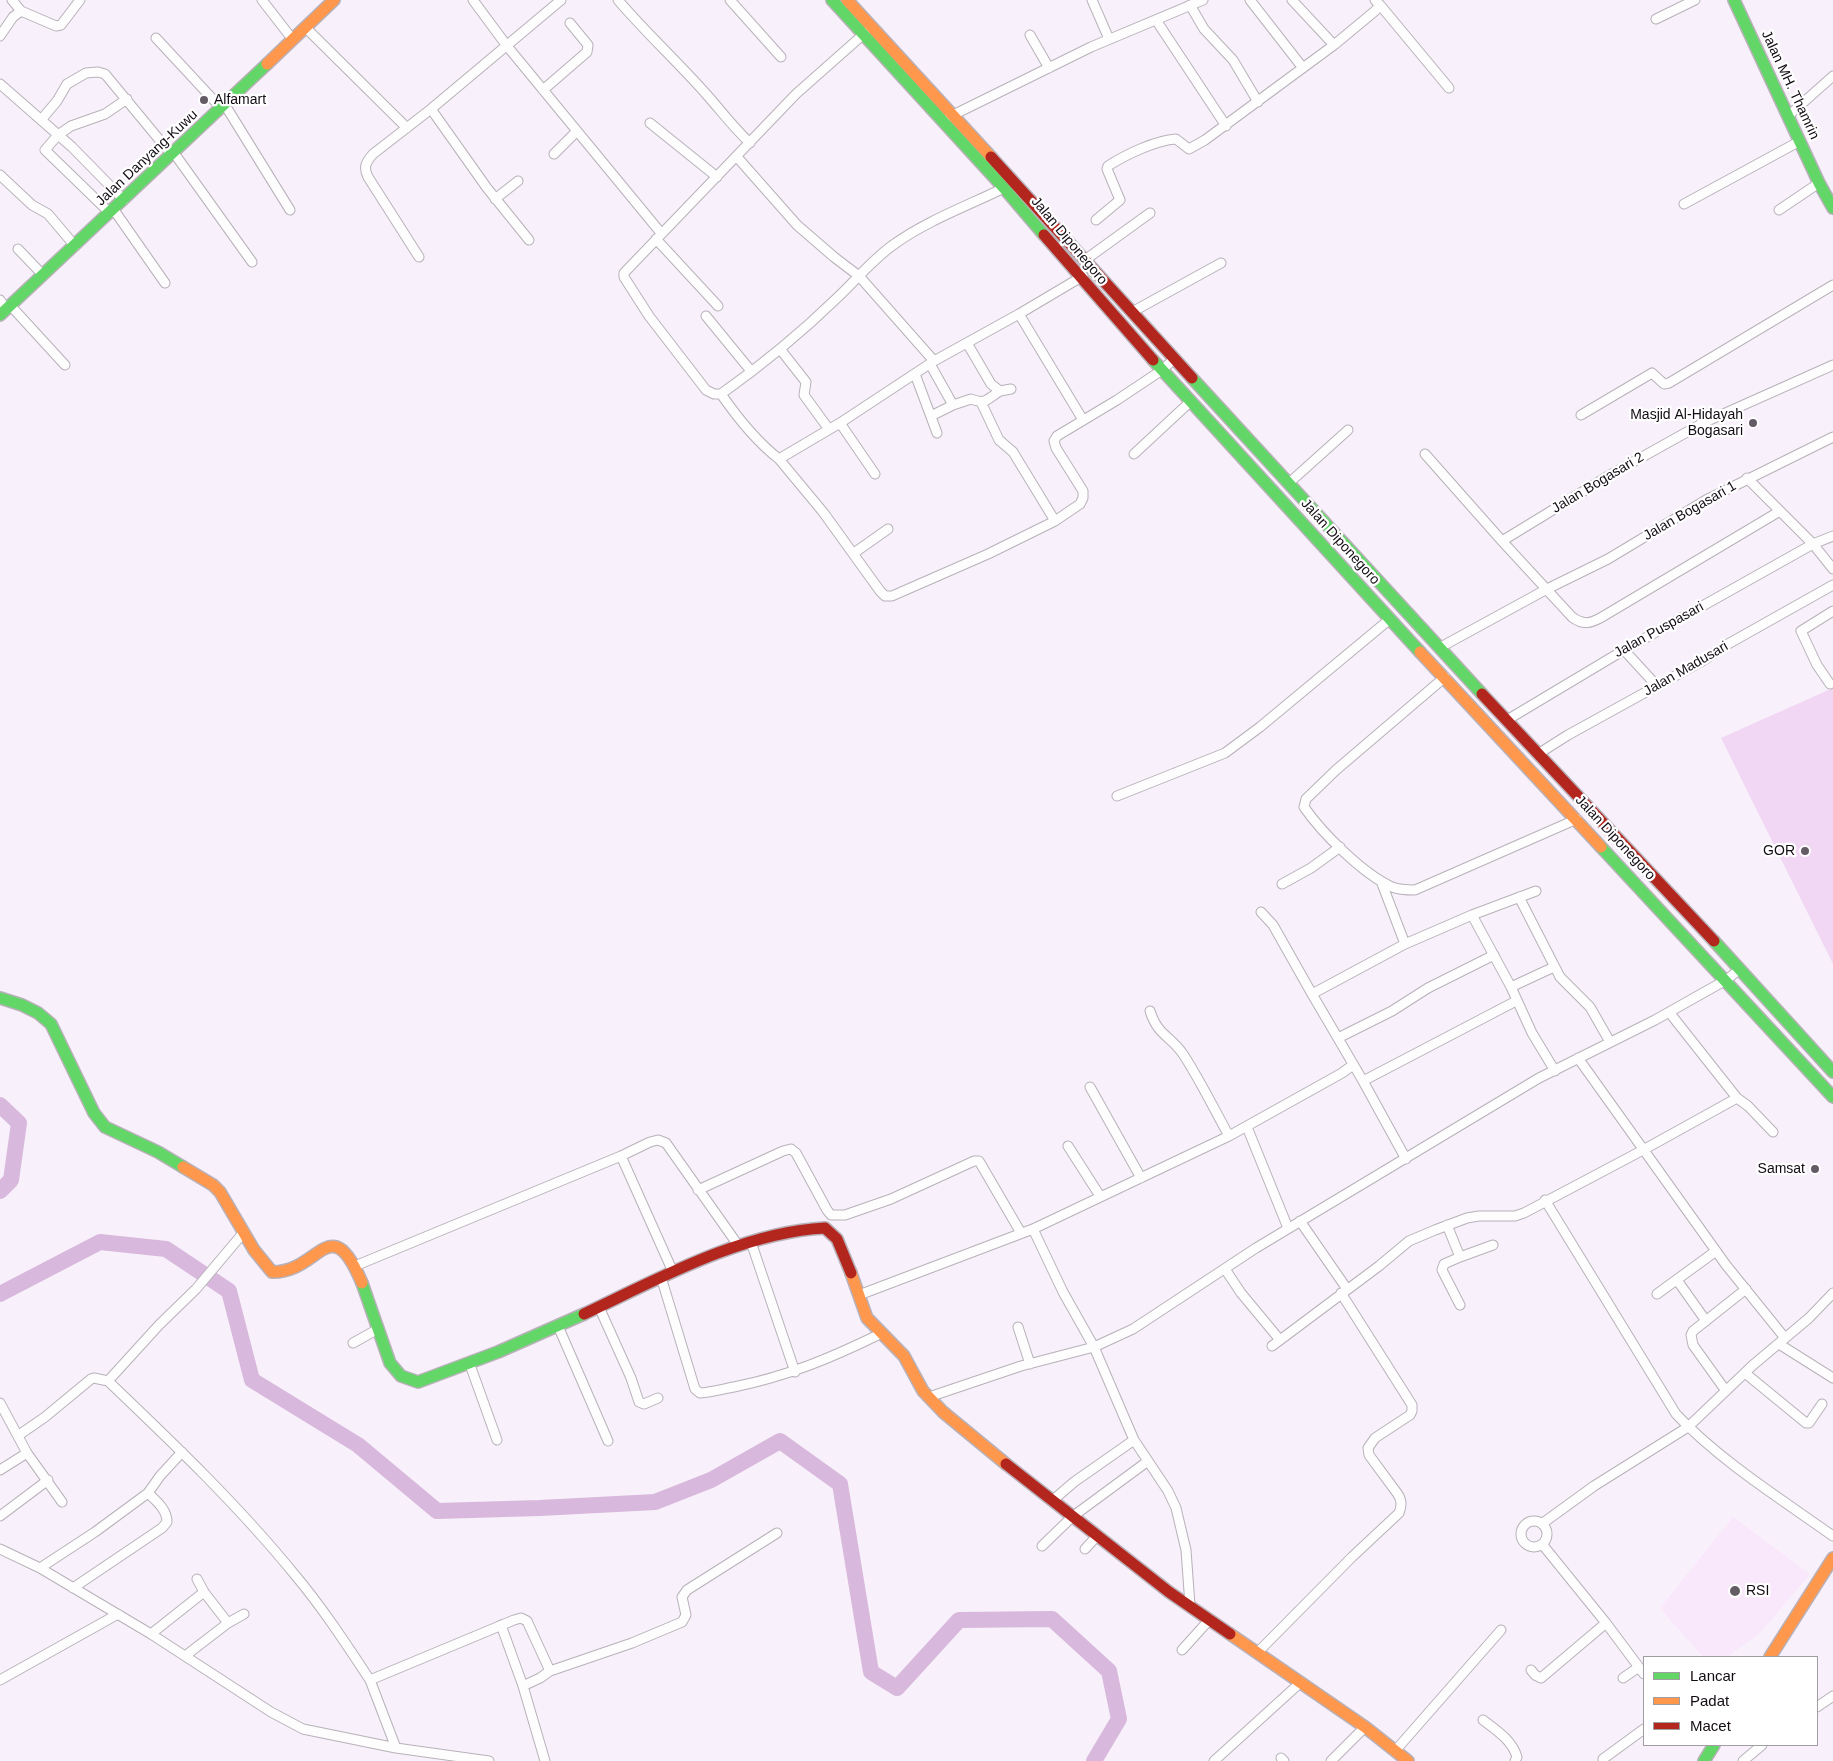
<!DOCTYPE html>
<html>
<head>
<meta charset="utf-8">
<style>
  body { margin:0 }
  #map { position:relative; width:1833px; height:1761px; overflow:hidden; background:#f8f0fa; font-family:Helvetica,sans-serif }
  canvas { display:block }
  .legend { position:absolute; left:1643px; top:1656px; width:175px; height:90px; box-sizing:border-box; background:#fff; border:1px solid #a19ea1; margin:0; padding:6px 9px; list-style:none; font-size:15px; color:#130c13 }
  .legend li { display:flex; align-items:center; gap:10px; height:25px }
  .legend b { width:25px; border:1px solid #a19ea1 }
</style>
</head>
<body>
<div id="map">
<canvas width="1833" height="1761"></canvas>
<ul class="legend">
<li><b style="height:6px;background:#63d668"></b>Lancar</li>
<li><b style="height:6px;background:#ff974d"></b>Padat</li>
<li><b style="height:6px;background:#b3261e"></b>Macet</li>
</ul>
</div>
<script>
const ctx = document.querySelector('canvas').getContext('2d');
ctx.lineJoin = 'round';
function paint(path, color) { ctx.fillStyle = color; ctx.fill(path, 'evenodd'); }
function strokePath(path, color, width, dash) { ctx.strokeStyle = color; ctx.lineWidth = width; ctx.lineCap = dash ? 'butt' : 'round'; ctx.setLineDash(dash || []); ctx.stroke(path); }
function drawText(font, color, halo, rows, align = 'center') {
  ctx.font = font + ' Helvetica,sans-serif'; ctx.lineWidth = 4.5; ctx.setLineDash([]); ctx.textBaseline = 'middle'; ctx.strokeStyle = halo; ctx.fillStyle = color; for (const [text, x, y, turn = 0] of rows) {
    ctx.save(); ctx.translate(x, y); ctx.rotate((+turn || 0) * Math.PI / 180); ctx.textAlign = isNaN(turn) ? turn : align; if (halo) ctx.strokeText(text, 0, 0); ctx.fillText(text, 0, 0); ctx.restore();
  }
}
paint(new Path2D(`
  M1733,1517L1810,1574L1761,1632L1727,1657H1703L1660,1608Z`), '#f9e7fb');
paint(new Path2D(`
  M1833,688V964L1721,738Z`), '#f1d7f4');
strokePath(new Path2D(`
  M0,1105L19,1123L11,1180L0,1191
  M0,1294L100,1242L166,1249L229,1291L252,1380L358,1445L437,1511L540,1508L655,1502L711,1480L780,1441L840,1484L871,1672L897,1688L959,1620L1052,1619L1109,1671L1119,1719L1094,1761`), '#d8b8dc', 16);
const street = new Path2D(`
  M12,0L21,11
  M262,0L293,40
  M473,0L507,46L661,233
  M618,0C646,33 678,62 707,95C722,112 733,127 750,143
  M730,0L781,57
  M1092,0L1109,39
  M1250,0L1303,68
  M1292,0L1334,45
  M1190,5L1204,29L1233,60L1258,102
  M1380,5L1449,88
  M1656,19L1695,0
  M1156,20L1226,126
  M305,27L407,128
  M1030,35L1049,68
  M0,36L13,17L21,11L56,26L61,25L80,0
  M156,38L221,108
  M0,84L72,147L124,200
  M543,90L587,52L588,45L570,23
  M225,105L290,210
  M431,109L487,188L529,240
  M1788,116L1833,76
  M949,117L1091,47L1203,0
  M41,120L57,101L67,84L86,73L98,72L105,74L172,155
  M650,123L717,177
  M174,153L252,262
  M554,154L577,131
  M737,157L797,225L834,257L859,276L934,361
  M0,175L32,205L48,214L75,246
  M1004,188C967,206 926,221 893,245C872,260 856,280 838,297C802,332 762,365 721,394C737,417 757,442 779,459L840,423L934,361L1019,314L1083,276
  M495,199L518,181
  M1684,204L1800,141
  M114,210L165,283
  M1779,210L1819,183
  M110,213L45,150L58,135L71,126L105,114L127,99
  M1096,220L1120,200L1107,169L1108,166C1125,155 1156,140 1176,139L1189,149L1205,140L1334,45L1375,11L1380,5L1375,0
  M656,239L718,306
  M18,249L43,275
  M419,257L368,177C363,167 366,162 373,154L431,109L561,0
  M1085,260L1150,213
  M0,300L6,309
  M10,305L65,365
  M1132,312L1221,263
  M1019,314L1083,420
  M706,316L751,371
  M967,343L991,384L1000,391L1011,389
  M780,349L806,382L804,395L828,428
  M930,364L953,405
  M915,374L937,433
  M721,394H714L706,390L649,316L624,277V273L796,94L866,32
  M981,402L999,440L1013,452L1055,521
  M1581,415L1652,373L1664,384L1669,383L1833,285
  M931,416L953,405L971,399C986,405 987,399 1000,391
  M840,423L875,474
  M1134,454L1191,401
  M1425,454L1502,541
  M779,459L823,512L880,591L885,596H892L988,554L1055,521L1080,504L1083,498V491L1056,448L1054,441L1057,436L1117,400L1162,370L1175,358
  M1747,478L1813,544L1833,569
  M1289,483L1348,430
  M1780,511L1602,617C1590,624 1583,625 1572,617L1502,541L1610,475L1703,423L1833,365
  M854,553L888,529
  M1439,648L1547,589L1608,559L1706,500L1833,437
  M1624,650L1657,686
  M1445,677L1336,770L1306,799L1304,807C1322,833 1363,874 1392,887C1400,890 1407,890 1415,890L1577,819
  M1830,684L1817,665L1801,631L1833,611
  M1507,720L1624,650L1813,544L1833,536
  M1538,754L1568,735L1704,660L1728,644L1833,585
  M1117,796L1225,753L1260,727L1390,619
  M1282,884L1311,868L1340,847
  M1519,897L1560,977L1590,1007L1610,1042
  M1261,912L1273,925L1312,994L1405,944L1381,881
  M1472,915L1511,987L1532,1033L1555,1071
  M1405,944L1472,915L1536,891
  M1511,987L1554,967
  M1312,994L1363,1081L1516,1001
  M1150,1011C1158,1036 1170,1035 1183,1054C1200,1080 1214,1109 1229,1136
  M1669,1012L1737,1098
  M1338,1038L1392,1011L1428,988L1494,955
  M1578,1058L1726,1265L1785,1338
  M1363,1081L1406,1159
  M1090,1087L1141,1178
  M1247,1127L1288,1228
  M1068,1146L1100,1196
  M621,1156L673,1272
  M698,1190L783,1151L791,1149L796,1153L827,1210L831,1215H845L891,1199L974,1161H979L1021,1233
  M1545,1200L1676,1414C1719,1460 1781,1499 1833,1536
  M1300,1221L1347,1289
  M1447,1225L1460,1257L1444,1264L1442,1270L1460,1305
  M1033,1229L1063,1292L1094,1347L1134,1440L1168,1491L1176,1508L1186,1550L1190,1605
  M244,1232L196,1289L159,1325L108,1381C173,1443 238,1505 295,1575C322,1607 346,1644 370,1680L514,1620L521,1618L527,1621L550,1671L540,1678L523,1686L545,1761
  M751,1242L795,1372
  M1460,1257L1493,1245
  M355,1266L621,1156L650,1142L658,1140L666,1143L738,1245
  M1225,1269L1241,1293L1280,1340
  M661,1277L695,1389L700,1393C711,1392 723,1389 734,1387C788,1376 831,1358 880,1334
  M1677,1280L1706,1321
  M1657,1294L1716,1251
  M859,1295L1033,1229L1229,1136L1342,1073L1353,1065
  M599,1307L631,1378L639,1402L644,1404L658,1398
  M558,1326L608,1441
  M1018,1327L1030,1364
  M353,1343L378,1329
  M1779,1344L1833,1378
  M1272,1346L1379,1266L1409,1241L1435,1230L1467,1218L1479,1216H1515L1524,1213L1643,1150L1737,1098L1748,1106L1773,1132
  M469,1362L497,1440
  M1745,1373L1806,1423H1809L1822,1404
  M1726,1391L1693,1345L1691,1335L1693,1331L1746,1289
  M929,1397L1021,1366L1094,1347L1133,1329L1256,1248L1539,1078L1655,1020L1726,980L1739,970
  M0,1403L27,1453L62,1502
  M19,1435L45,1417L91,1379L94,1378L108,1381
  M0,1470L27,1453
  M1052,1501L1074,1482L1134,1440
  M0,1516L48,1480
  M1521 1534a13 13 0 1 1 26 0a13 13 0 1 1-26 0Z
  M1543,1523L1594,1486L1688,1427L1753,1365L1809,1318L1833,1293
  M1542,1544L1606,1623
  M1042,1546L1072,1517L1148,1461
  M0,1549L40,1568L151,1634L271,1712L303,1729L396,1748L489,1761
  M1085,1549L1097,1536
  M40,1568L95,1532L148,1493L160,1476L182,1452
  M197,1579L204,1592L228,1623
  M73,1588L162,1528L167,1522C167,1509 156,1501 148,1493
  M501,1625L523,1686
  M151,1634L204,1592
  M1182,1650L1210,1619
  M1258,1652L1352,1557L1399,1513C1402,1505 1402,1500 1397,1493L1369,1455L1368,1448L1375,1438L1410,1415L1412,1411V1405L1341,1293
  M185,1656L228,1623L244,1614
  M1531,1670L1535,1675L1541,1678L1606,1623L1644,1674
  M550,1671L632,1643L682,1622L686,1615L682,1597L687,1590L777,1533
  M1623,1678L1639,1667
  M0,1680L118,1614
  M370,1680L396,1748
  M1817,1707L1833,1696
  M1483,1720C1496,1730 1512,1740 1517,1757L1515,1761
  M1395,1751L1501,1630
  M1281,1758L1284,1761
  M1603,1759L1644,1729
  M1214,1761L1301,1682
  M1331,1761L1365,1727
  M1743,1761L1762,1745`);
const fast = new Path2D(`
  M832,0L1004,188L1044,235
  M1734,0L1819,183L1833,208
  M0,315L267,64
  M1153,360L1420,652
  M1192,378L1482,694
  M1601,847L1833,1097
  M1714,941L1833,1072
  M0,998L22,1005L38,1013L51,1024L94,1113L105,1127L158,1152L183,1167
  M362,1283L390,1363L401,1376L418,1382L498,1352L584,1314
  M1704,1761L1714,1745`);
const slow = new Path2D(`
  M847,0L991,157
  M267,64L334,0
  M1420,652L1601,847
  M183,1167L213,1185L220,1192L254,1250L272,1272C320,1273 330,1207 362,1283
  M851,1273L867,1318L904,1356L923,1391L943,1412L1006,1464
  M1230,1634L1365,1727L1408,1761
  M1770,1657L1833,1558`);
const jam = new Path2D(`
  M991,157L1192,378
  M1044,235L1153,360
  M1482,694L1714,941
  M584,1314C658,1279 743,1232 825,1228L837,1239L851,1273
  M1006,1464L1169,1592L1230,1634`);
strokePath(street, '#b8b1b9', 11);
strokePath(fast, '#b8b1b9', 14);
strokePath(slow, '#b8b1b9', 14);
strokePath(jam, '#b8b1b9', 14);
strokePath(street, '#fefdfe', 9);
strokePath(fast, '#63d668', 11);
strokePath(slow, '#ff974d', 11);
strokePath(jam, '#b3261e', 11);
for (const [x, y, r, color] of [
  [204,100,5,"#635c64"],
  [1753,423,5,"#635c64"],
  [1805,851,5,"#635c64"],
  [1815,1169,5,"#635c64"],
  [1735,1591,6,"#635c64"]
]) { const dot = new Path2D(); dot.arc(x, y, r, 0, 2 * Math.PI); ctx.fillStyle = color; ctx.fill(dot); strokePath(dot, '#fff', 2); }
drawText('14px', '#130c13', '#fff', [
  ["Jalan MH. Thamrin",1790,85,65],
  ["Jalan Danyang-Kuwu",147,158,-43],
  ["Jalan Diponegoro",1069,241,50],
  ["Jalan Bogasari 2",1598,483,-31],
  ["Jalan Bogasari 1",1690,511,-30],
  ["Jalan Diponegoro",1340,542,48],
  ["Jalan Puspasari",1659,630,-29],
  ["Jalan Madusari",1686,669,-30],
  ["Jalan Diponegoro",1615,838,47]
]);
drawText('14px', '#130c13', '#fff', [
  ["Alfamart",214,100,"left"],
  ["Masjid Al-Hidayah",1743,415],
  ["Bogasari",1743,431],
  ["GOR",1795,851],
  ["Samsat",1805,1169],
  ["RSI",1746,1591,"left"]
], 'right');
</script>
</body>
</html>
